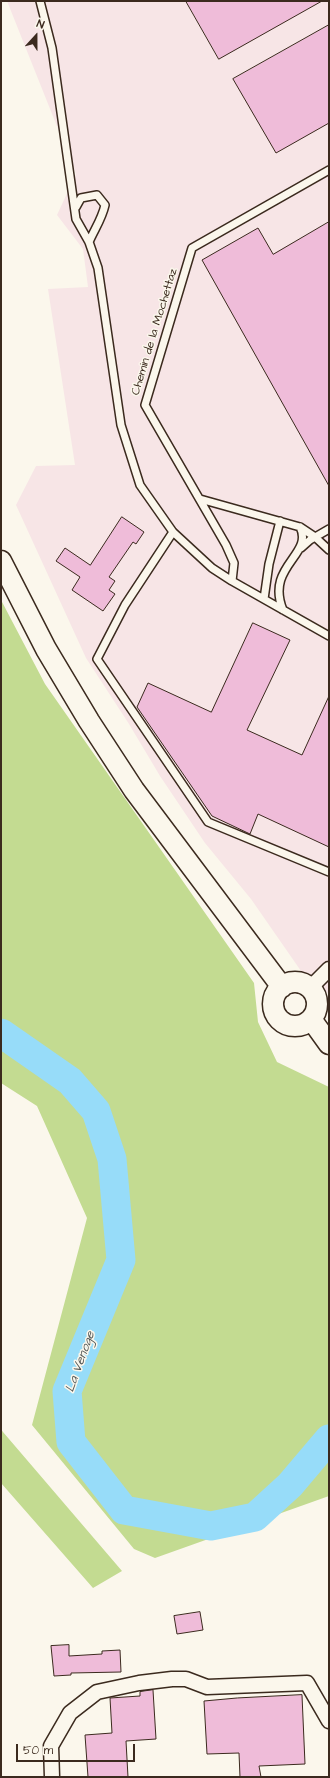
<!DOCTYPE html>
<html>
<head>
<meta charset="utf-8">
<style>
  body { margin:0 }
  #map { position:relative; width:330px; height:1778px; overflow:hidden; background:#fbf7ec; font-family:"Architects Daughter",sans-serif }
  canvas { display:block }
  .frame { position:absolute; inset:0; border:2px solid #3b2a1e; pointer-events:none }
  .north { position:absolute; left:16px; top:16px; width:40px; height:40px; -webkit-text-stroke:3px #fbf7ec; paint-order:stroke; rotate:21deg; font-size:11px; font-weight:700; line-height:16px; text-align:center; color:#3b2a1e }
  .north::after { content:''; display:block; margin:auto; width:14px; height:18px; background:#3b2a1e; clip-path:polygon(50% 0,100% 100%,50% 72%,0 100%) }
  .scale { position:absolute; left:16px; top:1744px; width:119px; height:18px; box-sizing:border-box; border:2px solid #3b2a1e; border-top:0; padding-left:5px; font-size:12px; line-height:14px; white-space:nowrap; color:#3b2a1e; -webkit-text-stroke:3px #fbf7ec; paint-order:stroke }
</style>
</head>
<body>
<div id="map">
<canvas width="330" height="1778"></canvas>
<div class="frame"></div>
<div class="north">N</div>
<div class="scale">50 m</div>
</div>
<script>
const ctx = document.querySelector('canvas').getContext('2d');
ctx.lineJoin = 'round';
function paint(path, color) { ctx.fillStyle = color; ctx.fill(path, 'evenodd'); }
function strokePath(path, color, width, dash) { ctx.strokeStyle = color; ctx.lineWidth = width; ctx.lineCap = dash ? 'butt' : 'round'; ctx.setLineDash(dash || []); ctx.stroke(path); }
function drawText(font, color, halo, rows, align = 'center') {
  ctx.font = font + ' "Architects Daughter",sans-serif'; ctx.lineWidth = 3; ctx.setLineDash([]); ctx.textBaseline = 'middle'; ctx.strokeStyle = halo; ctx.fillStyle = color; for (const [text, x, y, turn = 0] of rows) {
    ctx.save(); ctx.translate(x, y); ctx.rotate((+turn || 0) * Math.PI / 180); ctx.textAlign = isNaN(turn) ? turn : align; if (halo) ctx.strokeText(text, 0, 0); ctx.fillText(text, 0, 0); ctx.restore();
  }
}
paint(new Path2D(`
  M7,1H329V994L301,971L251,899L205,843L160,776L129,724L86,658L16,505L36,466L75,465L48,289L88,287L83,249L57,215L76,174Z`), '#f7e5e6');
paint(new Path2D(`
  M1,600L45,684L254,983L258,1022L277,1062L329,1087V1496L155,1558L134,1549L32,1425L87,1218L37,1106L1,1083Z
  M1,1429L3,1432L122,1571L93,1588L1,1483Z`), '#c3db91');
strokePath(new Path2D(`
  M1,1033L70,1081L96,1111L112,1159L121,1260L67,1391L71,1442L124,1510L211,1526L255,1517L290,1485L329,1439`), '#97dcf9', 29);
const building = new Path2D(`
  M186,1H322L219,59Z
  M329,25V123L276,153L233,79Z
  M329,222V486L202,260L258,228L273,254Z
  M122,517L144,532L136,544L133,542L109,577L115,581L109,590L115,594L103,611L72,590L80,577L56,561L65,548L90,565Z
  M253,623L290,640L247,730L302,755L329,696V847L258,814L250,834L212,816L137,707L148,683L211,712Z
  M200,1612L203,1630L177,1634L174,1616Z
  M69,1645V1656L102,1654V1651L120,1650L121,1672L71,1673V1675L54,1676L51,1646Z
  M153,1690L156,1739L126,1741L128,1777H88L85,1735L112,1733L110,1698L140,1696V1692Z
  M302,1695L305,1764L259,1766L261,1777H240L239,1753L207,1754L204,1701L237,1698Z`);
paint(building, '#efbcd9');
strokePath(building, '#3b2a1e', 1);
const lane = new Path2D(`
  M40,1L52,48L76,219L89,242L98,268L121,425L140,485L173,532L212,568L232,581L329,636
  M76,207L81,198L97,195L105,205C102,219 94,230 89,242
  M200,499L300,527L315,537L329,550
  M173,532L125,605L97,659L208,822L329,872
  M301,548L310,540L329,529
  M232,581L234,563L226,545L145,405L192,248L329,170
  M264,599L269,564L280,521
  M283,610C265,566 314,555 300,527`);
const street = new Path2D(`
  M310,988L329,969
  M52,1777L51,1746L70,1713L97,1692L139,1683L172,1679H186L207,1687L307,1683L329,1721`);
const secondary = new Path2D(`
  M1,561L46,649L89,721L134,790L282,987
  M273 1004a22 22 0 1 1 44 0a22 22 0 1 1-44 0Z
  M311,1019L329,1044`);
strokePath(lane, '#3b2a1e', 10);
strokePath(street, '#3b2a1e', 17);
strokePath(secondary, '#3b2a1e', 23);
strokePath(lane, '#fbf7ec', 7);
strokePath(street, '#fbf7ec', 14);
strokePath(secondary, '#fbf7ec', 20);
drawText('12px', '#3b2a1e', '#fbf7ec', [
  ["Chemin de la Mochettaz",155,332,-73]
]);
drawText('italic 13px', '#525655', '#fbf7ec', [
  ["La Venoge",81,1362,-70]
]);
</script>
</body>
</html>
